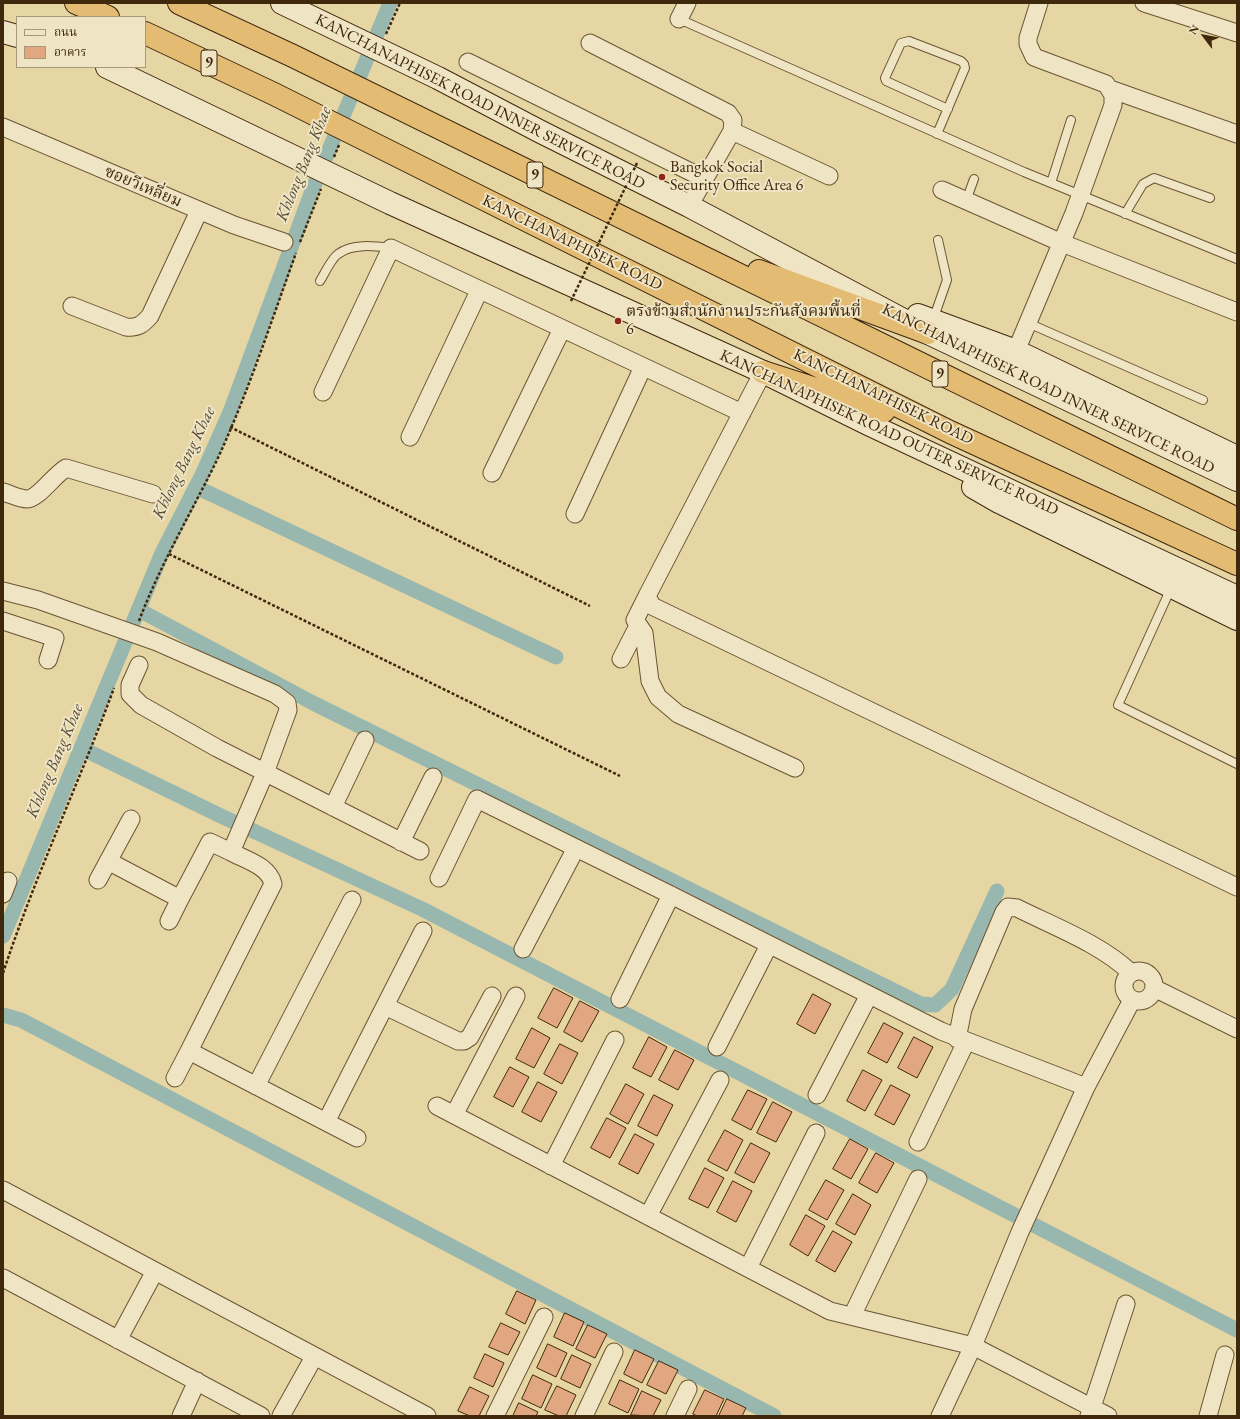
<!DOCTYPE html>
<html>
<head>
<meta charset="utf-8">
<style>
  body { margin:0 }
  #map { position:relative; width:1240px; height:1419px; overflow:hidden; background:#e6d6a4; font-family:"EB Garamond","Noto Serif Thai",serif }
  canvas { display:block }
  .frame { position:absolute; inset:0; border:4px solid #40280d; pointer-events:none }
  .legend { position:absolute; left:16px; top:16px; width:130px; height:52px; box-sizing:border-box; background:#efe4c4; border:1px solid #a9997b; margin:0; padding:5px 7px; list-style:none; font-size:12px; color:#40280d }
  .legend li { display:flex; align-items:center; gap:8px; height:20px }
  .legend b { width:20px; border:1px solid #a9997b }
  .north { position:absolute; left:1184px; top:16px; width:40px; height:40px; -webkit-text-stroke:3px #efe4c4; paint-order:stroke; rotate:302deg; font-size:11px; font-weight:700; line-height:16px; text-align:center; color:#40280d }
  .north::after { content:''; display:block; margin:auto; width:14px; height:18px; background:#40280d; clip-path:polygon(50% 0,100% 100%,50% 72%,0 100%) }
</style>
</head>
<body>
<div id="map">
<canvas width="1240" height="1419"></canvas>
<div class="frame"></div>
<ul class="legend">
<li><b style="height:5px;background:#efe4c4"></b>ถนน</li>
<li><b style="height:11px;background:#e1a780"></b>อาคาร</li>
</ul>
<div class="north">N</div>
</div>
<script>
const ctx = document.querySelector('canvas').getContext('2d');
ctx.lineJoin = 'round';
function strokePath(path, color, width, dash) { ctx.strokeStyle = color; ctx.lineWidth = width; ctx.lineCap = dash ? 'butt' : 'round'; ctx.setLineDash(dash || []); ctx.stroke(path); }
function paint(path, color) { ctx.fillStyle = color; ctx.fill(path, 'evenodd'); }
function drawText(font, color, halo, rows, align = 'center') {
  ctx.font = font + ' "EB Garamond","Noto Serif Thai",serif'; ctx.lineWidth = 4; ctx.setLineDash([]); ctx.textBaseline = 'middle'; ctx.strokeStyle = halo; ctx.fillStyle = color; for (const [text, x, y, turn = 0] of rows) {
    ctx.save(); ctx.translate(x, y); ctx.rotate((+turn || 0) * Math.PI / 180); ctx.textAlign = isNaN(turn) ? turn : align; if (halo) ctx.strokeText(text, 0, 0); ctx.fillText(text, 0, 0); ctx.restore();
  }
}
strokePath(new Path2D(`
  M196,487L556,657
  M139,610L313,703L921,1004L935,1005L952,989L997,891
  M81,748L221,816L422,909L1237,1330
  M3,936L162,553L202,475L230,412L312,191L390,3
  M3,1015L21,1020L774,1416`), '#98b7ae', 15);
const building = new Path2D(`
  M554,988L573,998L557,1028L538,1018Z
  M813,994L831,1004L815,1034L797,1024Z
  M580,1001L599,1011L582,1042L564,1032Z
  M884,1023L903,1033L887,1063L868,1053Z
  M532,1028L550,1038L534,1068L516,1059Z
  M649,1037L667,1047L651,1077L633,1068Z
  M914,1037L933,1047L917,1078L898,1068Z
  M560,1044L578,1053L562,1084L544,1074Z
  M675,1050L694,1060L678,1090L659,1080Z
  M510,1067L529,1077L513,1107L494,1097Z
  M863,1070L882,1080L865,1111L847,1101Z
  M538,1082L557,1092L541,1122L522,1112Z
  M626,1084L644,1094L628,1124L610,1114Z
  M891,1085L910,1095L894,1125L875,1115Z
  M748,1090L767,1099L751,1130L732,1120Z
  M654,1095L673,1105L657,1136L638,1126Z
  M773,1102L792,1112L776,1142L757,1133Z
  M607,1118L626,1128L610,1158L591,1148Z
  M725,1130L743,1140L727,1171L708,1161Z
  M635,1134L654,1144L638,1174L619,1164Z
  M850,1139L868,1149L851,1179L833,1169Z
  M751,1143L770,1153L754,1183L735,1173Z
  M876,1153L894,1163L877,1193L859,1183Z
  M705,1168L724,1178L708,1208L689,1199Z
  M826,1180L844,1190L827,1220L809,1210Z
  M733,1181L752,1191L736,1222L717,1212Z
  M853,1194L871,1205L855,1235L836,1224Z
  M806,1215L825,1226L808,1256L790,1245Z
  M833,1231L852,1242L835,1272L816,1261Z
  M517,1291L536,1300L525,1324L506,1314Z
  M565,1313L584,1322L573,1346L554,1337Z
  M501,1323L520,1332L508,1355L489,1347Z
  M588,1325L607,1334L595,1358L576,1349Z
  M548,1344L567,1353L556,1377L537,1368Z
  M635,1350L654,1359L642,1383L624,1374Z
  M485,1354L504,1363L493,1387L474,1378Z
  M572,1355L591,1364L580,1388L561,1379Z
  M659,1361L678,1370L666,1394L647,1385Z
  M533,1375L552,1384L541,1408L522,1399Z
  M620,1380L639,1389L628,1413L609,1404Z
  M557,1386L576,1395L566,1416H559L545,1410Z
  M470,1387L489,1396L479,1416H470L458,1411Z
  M705,1390L724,1399L716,1416H697L693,1414Z
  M642,1391L661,1400L653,1416L631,1415Z
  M727,1399L746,1408L742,1416H719Z
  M519,1403L538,1412L536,1416H513Z`);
paint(building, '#e1a780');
strokePath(building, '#40280d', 1);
const lane = new Path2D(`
  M679,19L1024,172L1237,259
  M937,134L965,68L964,64L961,61L909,41L901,43L885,78L886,81L948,109
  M1051,183L1071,120
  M966,201L974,179
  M1125,214L1143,184L1154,178L1210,198
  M320,281C325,273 331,259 338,254C352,243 375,246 391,248
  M933,320L947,280L938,240
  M1028,323L1203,400
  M1171,588L1118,705L1237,764`);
const street = new Path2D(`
  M1144,3L1237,33
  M679,19L687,3
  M590,43L728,113L733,120L732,131L689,206
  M468,62L705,179
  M1110,89L1237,134
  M3,127L234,225L284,242
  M732,131L829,176
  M942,190L1062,243L1237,312
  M72,306L126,327C138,328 142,325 150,316L199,211
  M1016,351L1074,213L1113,105V95L1106,84L1034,57L1028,44V38L1039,3
  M763,372L647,596L652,606L1237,887
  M323,392L391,248L742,413
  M410,437L479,291
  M492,473L562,329
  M3,492C10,494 20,499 27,499C38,499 54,475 66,468L153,494
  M575,514L643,367
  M3,591L38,600L157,642L275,694L287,703L288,710L265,773L231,852L210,842L180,899L108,861
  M647,596L635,620L644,633L650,681L658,697L678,714L795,768
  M3,621L55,638L48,660
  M621,659L638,626
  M139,665L130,685V694L141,705L217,748L420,851
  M333,807L365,740
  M401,842L433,777
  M231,852C246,860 269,866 273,884L189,1051L357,1138
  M439,878L477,799L671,895L941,1031L1086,1087
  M98,880L131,819
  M3,894L8,881
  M169,921L180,899
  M523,949L576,848
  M1124 986a15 15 0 1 1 30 0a15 15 0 1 1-30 0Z
  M1154,988L1237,1029
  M620,999L671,895
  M385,1006L458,1041H464L470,1037L492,996
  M957,1039L963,1009L1004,912L1008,907L1017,908C1053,926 1103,945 1131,973
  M717,1047L769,945
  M175,1078L189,1051
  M256,1086L352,900
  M817,1095L869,995
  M437,1106L830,1311L973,1346L1108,1416
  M454,1115L516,996
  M326,1122L423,931
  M918,1142L966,1042
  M551,1166L615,1040
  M3,1190L427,1416
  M648,1216L720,1080
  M748,1268L816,1133
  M3,1278L261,1416
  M852,1316L918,1179
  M118,1340L155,1271
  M181,1416L197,1381
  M281,1416L314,1357
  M495,1416L544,1317
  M584,1416L614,1352
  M675,1416L688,1389
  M940,1416L973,1346L1020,1232L1086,1087L1132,1000
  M1089,1416L1126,1304
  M1208,1416L1225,1355`);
const secondary = new Path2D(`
  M282,3L438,78L541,132L689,206L928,333L1237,480
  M3,32L17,36
  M107,67L390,203L763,372L868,424L1237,597
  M918,315L1016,351L1237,457
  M973,487L999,502L1237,619`);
const highway = new Path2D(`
  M76,3L108,17
  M179,3L293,56L1237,519
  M145,33L274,94L950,432L1237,564
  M759,271L928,333
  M763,372L884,411`);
strokePath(lane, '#6a5433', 10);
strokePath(street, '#6a5433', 19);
strokePath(secondary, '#40280d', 24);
strokePath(highway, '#40280d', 24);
strokePath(new Path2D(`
  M386,34L400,3
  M334,157L339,145
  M300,242L321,189
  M230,427L590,606
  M169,554L620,776
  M139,621C160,565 191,513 217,460C248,393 271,322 296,253
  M3,973C35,876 79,783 114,688`), '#40280d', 2.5, [3, 2]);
strokePath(lane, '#efe4c4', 8);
strokePath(street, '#efe4c4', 17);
strokePath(secondary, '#efe4c4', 22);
strokePath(highway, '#e3bb72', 22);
strokePath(new Path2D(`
  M571,301L637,163`), '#40280d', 2.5, [3, 2]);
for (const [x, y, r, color] of [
  [662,177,4,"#8f2418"],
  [618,321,4,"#8f2418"]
]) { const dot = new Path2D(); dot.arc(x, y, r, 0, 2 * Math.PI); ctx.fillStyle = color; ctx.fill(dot); strokePath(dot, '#efe4c4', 1.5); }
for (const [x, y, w] of [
  [209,63,16],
  [535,175,16],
  [940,374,16]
]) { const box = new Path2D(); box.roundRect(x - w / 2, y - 13, w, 26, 3); ctx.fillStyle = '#efe4c4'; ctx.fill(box); strokePath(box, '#40280d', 1); }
drawText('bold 15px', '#40280d', null, [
  ["9",209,63],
  ["9",535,175],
  ["9",940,374]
]);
drawText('16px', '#40280d', '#efe4c4', [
  ["KANCHANAPHISEK ROAD INNER SERVICE ROAD",480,102,27],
  ["ซอยวีเหลี่ยม",143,187,23],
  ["KANCHANAPHISEK ROAD",572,243,26],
  ["KANCHANAPHISEK ROAD INNER SERVICE ROAD",1048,389,26],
  ["KANCHANAPHISEK ROAD",883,397,26],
  ["KANCHANAPHISEK ROAD OUTER SERVICE ROAD",889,433,25]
]);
drawText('16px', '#40280d', '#efe4c4', [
  ["Bangkok Social",670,168],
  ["Security Office Area 6",670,186],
  ["ตรงข้ามสำนักงานประกันสังคมพื้นที่",626,312],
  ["6",626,330]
], 'left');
drawText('italic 17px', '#564c35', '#efe4c4', [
  ["Khlong Bang Khae",304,164,-68],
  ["Khlong Bang Khae",184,463,-64],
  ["Khlong Bang Khae",55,761,-67]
]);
</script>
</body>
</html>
